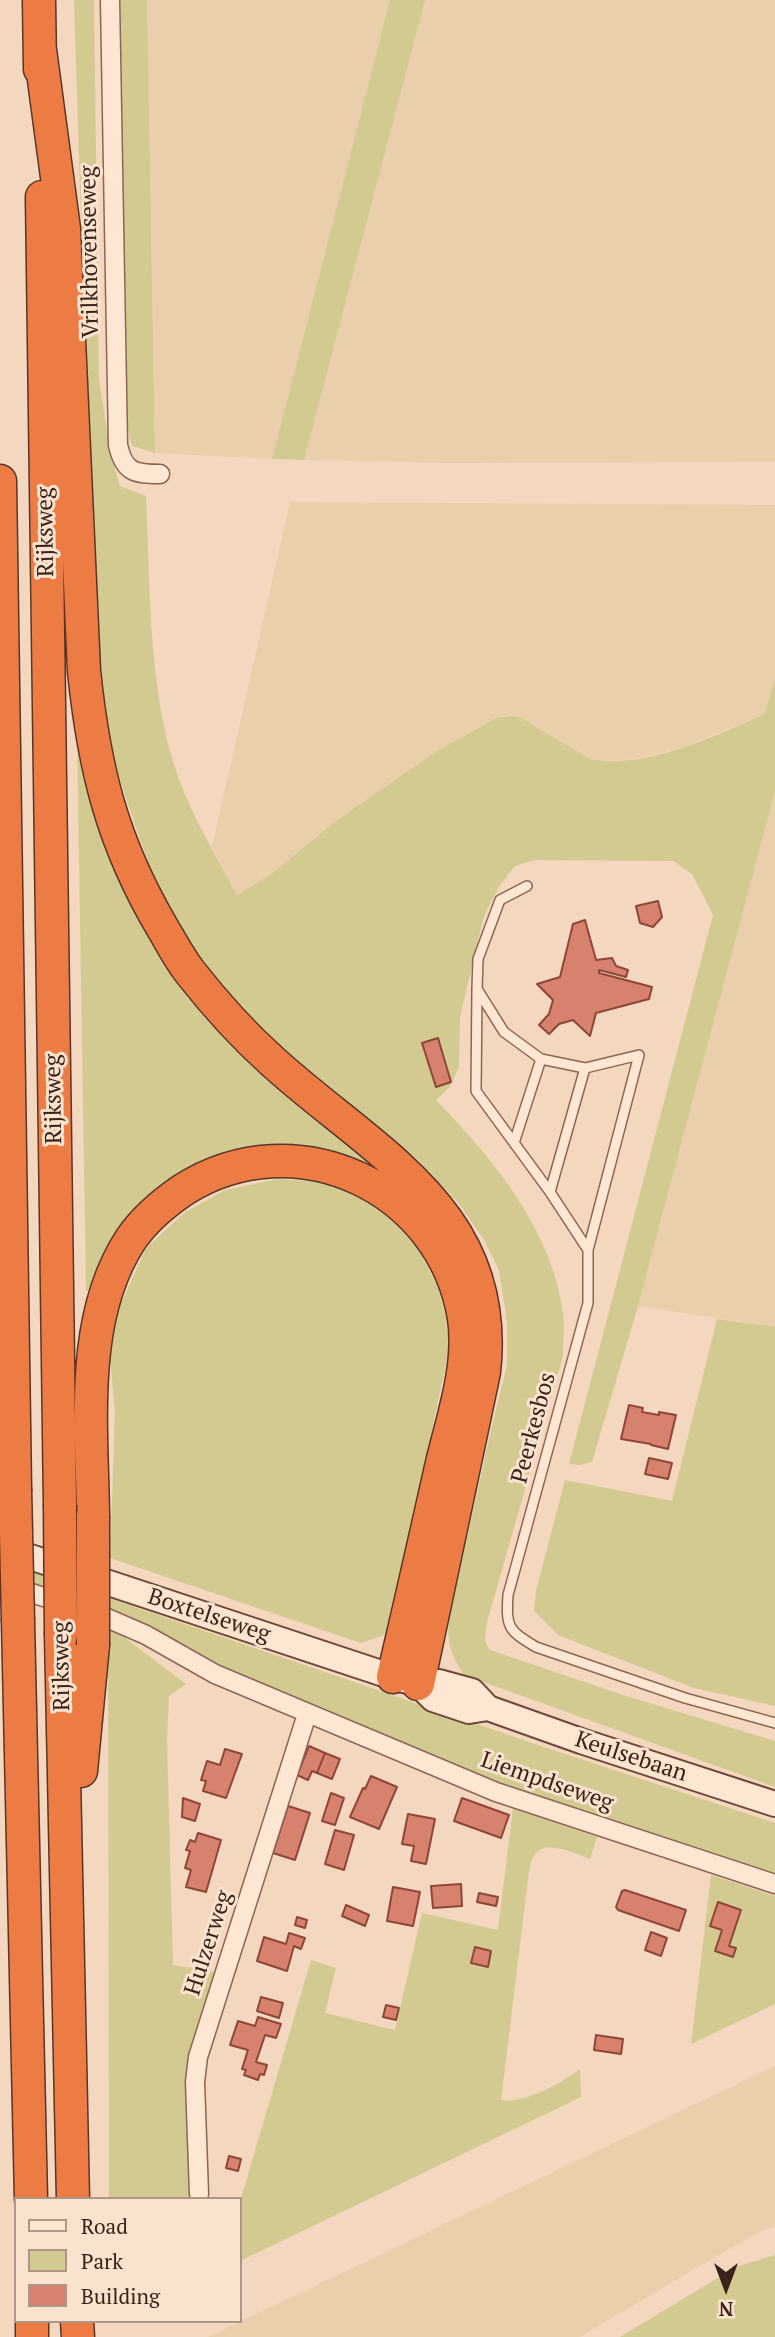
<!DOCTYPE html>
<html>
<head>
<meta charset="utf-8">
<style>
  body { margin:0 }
  #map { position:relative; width:775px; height:2337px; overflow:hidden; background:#f3d7be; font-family:"PT Serif",serif }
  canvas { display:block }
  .legend { position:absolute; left:14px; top:2197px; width:228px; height:126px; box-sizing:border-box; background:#f9e3ce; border:2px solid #ad9686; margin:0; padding:9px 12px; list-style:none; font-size:21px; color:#3b231b }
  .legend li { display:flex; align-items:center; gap:14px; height:35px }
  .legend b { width:35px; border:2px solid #ad9686 }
  .north { position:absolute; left:691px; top:2253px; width:70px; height:70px; -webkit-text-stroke:5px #f9e3ce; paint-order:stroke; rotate:180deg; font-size:19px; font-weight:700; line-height:28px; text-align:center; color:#3b231b }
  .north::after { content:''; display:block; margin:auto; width:24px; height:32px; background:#3b231b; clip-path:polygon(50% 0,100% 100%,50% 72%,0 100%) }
</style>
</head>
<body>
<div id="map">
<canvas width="775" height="2337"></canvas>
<ul class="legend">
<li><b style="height:9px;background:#fde6d2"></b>Road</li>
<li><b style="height:19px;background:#d2ca91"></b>Park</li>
<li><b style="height:19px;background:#d6826f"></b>Building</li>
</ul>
<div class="north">N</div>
</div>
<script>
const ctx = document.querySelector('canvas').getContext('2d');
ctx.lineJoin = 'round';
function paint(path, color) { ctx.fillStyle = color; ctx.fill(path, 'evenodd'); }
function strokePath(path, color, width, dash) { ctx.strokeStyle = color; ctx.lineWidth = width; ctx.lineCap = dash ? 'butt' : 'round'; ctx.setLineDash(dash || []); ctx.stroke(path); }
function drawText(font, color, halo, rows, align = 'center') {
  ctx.font = font + ' "PT Serif",serif'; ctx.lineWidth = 6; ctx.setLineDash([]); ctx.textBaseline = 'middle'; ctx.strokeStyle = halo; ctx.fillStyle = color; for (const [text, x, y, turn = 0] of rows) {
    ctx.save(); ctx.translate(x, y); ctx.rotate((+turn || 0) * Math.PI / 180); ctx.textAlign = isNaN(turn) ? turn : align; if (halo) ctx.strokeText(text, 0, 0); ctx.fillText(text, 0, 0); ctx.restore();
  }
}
paint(new Path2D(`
  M147,0H390L272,459L155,453Z
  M425,0H775V462L447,463L304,460Z
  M290,502L775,505V678L766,714L682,748L636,759L601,761L590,759L577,752L537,726L505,716L496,718L434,753L337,820L270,875L237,896L212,847Z
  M775,791V1327L638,1306Z
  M775,2066V2226L757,2233L691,2271L580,2337H208Z`), '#e9d0aa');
paint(new Path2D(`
  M74,0H94L99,380L111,456L120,486L146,496C150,581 148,672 171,755C185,805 213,850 237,895L270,875L337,820L434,753L496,718L513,716L523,719L590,759C646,770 714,736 765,714L775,678V791L638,1306L592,1462L579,1465L569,1464L713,915L692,874L673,861L535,860L515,866L500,885L484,916L460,1017L459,1067L449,1088L436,1100C492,1158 552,1229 563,1313C565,1327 563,1342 563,1356L486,1626L485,1642L490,1650L623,1695L775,1741V1787L464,1675C451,1654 447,1645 449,1620L493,1421L507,1366V1321L499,1270L484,1240L460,1205L421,1163L296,1062L268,1034L219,983L182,931L157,885L138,834L116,767L100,707L95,656Z
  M115,0H147L155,453L132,446L127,426L121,386Z
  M390,0H425L304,460L272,459Z
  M77,733L142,904L404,1183L213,1160L96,1290L86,1291Z
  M278,1179L322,1182L356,1195L393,1219L420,1252L439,1290L447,1322L449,1343L446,1365L416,1502L398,1612L384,1635L361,1643L110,1558L115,1412L110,1359L119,1308L146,1248L184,1213L225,1190Z
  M717,1319L775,1327V1706L694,1688L558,1635L534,1611L536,1591L565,1480L672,1501Z
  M0,1561L553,1750L775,1823V1877L516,1790L448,1764L219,1667L170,1638L109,1611L0,1574Z
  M108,1625L186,1684L169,1696L167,1739L173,1965L221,1973L200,2041L185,2077L194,2199H109Z
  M513,1808L597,1837L590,1859C576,1854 546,1839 535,1854C531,1858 531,1865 529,1871L501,2100C524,2104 562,2083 580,2069L581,2097L240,2261V2202L311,1960L336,1968L325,2013L395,2030L422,1913L498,1930Z
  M711,1875L775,1896V2004L691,2044Z
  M775,2255V2337H620L736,2267Z`), '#d2ca91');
const building = new Path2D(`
  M658,901L662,917L653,927L640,923L636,906Z
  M585,920L596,960L612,958L616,966L628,970L626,977L599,970V973L652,987L649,999L596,1013L590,1036L573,1020L559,1024L549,1034L539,1025L549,1014L553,1000L537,984L560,977L573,924Z
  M438,1038L451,1082L436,1087L422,1043Z
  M629,1405L643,1408L642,1412L659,1415V1412L676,1415L668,1449L651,1445V1444L621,1439Z
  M649,1458L672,1463L668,1479L645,1474Z
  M309,1746L325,1753L317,1773L312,1771L308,1780L297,1775Z
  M225,1749L242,1754L226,1798L203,1791L206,1781L201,1780L207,1761L220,1765Z
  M325,1753L340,1759L332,1779L317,1773Z
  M371,1776L397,1787L379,1829L350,1817L363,1788L365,1789Z
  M331,1793L344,1798L335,1825L322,1821Z
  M183,1798L200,1804L195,1821L182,1817Z
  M462,1798L509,1815L501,1838L454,1821Z
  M288,1806L310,1813L295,1860L273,1853Z
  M408,1814L435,1819L426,1864L411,1861L414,1846L402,1844Z
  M335,1830L354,1835L344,1870L325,1864Z
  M198,1833L221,1840L206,1892L186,1887L191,1870L185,1868L190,1851L186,1850L190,1840L195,1842Z
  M461,1884L462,1906L433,1908L431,1886Z
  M393,1887L420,1892L413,1926L387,1921Z
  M625,1890L686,1910L679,1931L618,1910L616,1907L622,1891Z
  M479,1893L498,1897L496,1906L477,1902Z
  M718,1902L741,1910L729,1946L736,1948L733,1957L715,1951L722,1930L710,1926Z
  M346,1905L369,1915L365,1926L342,1916Z
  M297,1917L307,1920L305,1928L295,1925Z
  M651,1932L667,1938L661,1956L645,1950Z
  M289,1933L305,1938L301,1949L294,1946L287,1971L257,1961L264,1937L286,1944Z
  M475,1947L491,1951L488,1967L471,1963Z
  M261,1997L283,2003L279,2018L257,2011Z
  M386,2005L399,2008L396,2020L383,2017Z
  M258,2017L281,2024L276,2038L265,2035L256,2062L267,2065L264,2075L260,2074L258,2080L244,2075L246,2070L242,2069L248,2050L230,2045L238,2021L255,2026Z
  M596,2035L623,2039L621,2054L594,2050Z
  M229,2156L241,2159L238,2171L226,2168Z`);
paint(building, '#d6826f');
strokePath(building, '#8f4637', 2);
const lane = new Path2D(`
  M527,886L500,900L478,959L477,989L504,1032L541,1059L585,1068L639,1055L588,1250
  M477,989L476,1091L550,1192L588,1250V1303L508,1595C506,1628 508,1630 536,1647L685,1698L775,1723
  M514,1143L541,1059
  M550,1192L585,1068`);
const street = new Path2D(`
  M110,0L118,445C124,472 134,474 160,474
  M0,1583L100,1615L146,1635L215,1674L496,1792L775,1884
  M199,2194L195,2082L198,2057L307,1714`);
const secondary = new Path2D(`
  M0,1547L393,1677L418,1684L439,1682L472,1691L488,1708
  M418,1684L433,1699L469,1711L488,1708L581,1741L775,1804`);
const highway = new Path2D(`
  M39,0L40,69
  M40,50L64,229L84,671C94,768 112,842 162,927C171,942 179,958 190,972C215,1004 242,1034 272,1061C374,1154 502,1211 484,1372L418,1684
  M42,197L60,1505
  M0,481L15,1489
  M93,1516C92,1425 79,1318 131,1239C144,1220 164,1203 183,1190C295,1118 443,1187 464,1318C471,1366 453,1417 442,1463C426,1534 410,1606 393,1677
  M18,1621L31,2199
  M61,1635L73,2199
  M81,1771L93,1645
  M32,2321V2337
  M77,2321L78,2337`);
strokePath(lane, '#8d6554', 12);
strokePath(street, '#8d6554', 21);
strokePath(secondary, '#6f4738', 28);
strokePath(highway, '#5a3529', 35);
strokePath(lane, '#fde6d2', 9);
strokePath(street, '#fde6d2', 18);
strokePath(secondary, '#fde6d2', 24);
strokePath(highway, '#ed7b44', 32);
const highwayBridge = new Path2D(`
  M15,1489L18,1621
  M60,1505L61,1635
  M93,1645V1516`);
strokePath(highwayBridge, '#5a3529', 35, []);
strokePath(highwayBridge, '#ed7b44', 32);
drawText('23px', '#3b231b', '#f9e3ce', [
  ["Vrilkhovenseweg",90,252,-91],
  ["Rijksweg",46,532,-91],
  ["Rijksweg",54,1099,-91],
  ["Peerkesbos",534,1428,-75],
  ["Boxtelseweg",209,1616,18],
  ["Rijksweg",62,1666,-91],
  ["Keulsebaan",631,1757,18],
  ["Liempdseweg",547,1782,19],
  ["Hulzerweg",209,1943,-72]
]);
</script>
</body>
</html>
